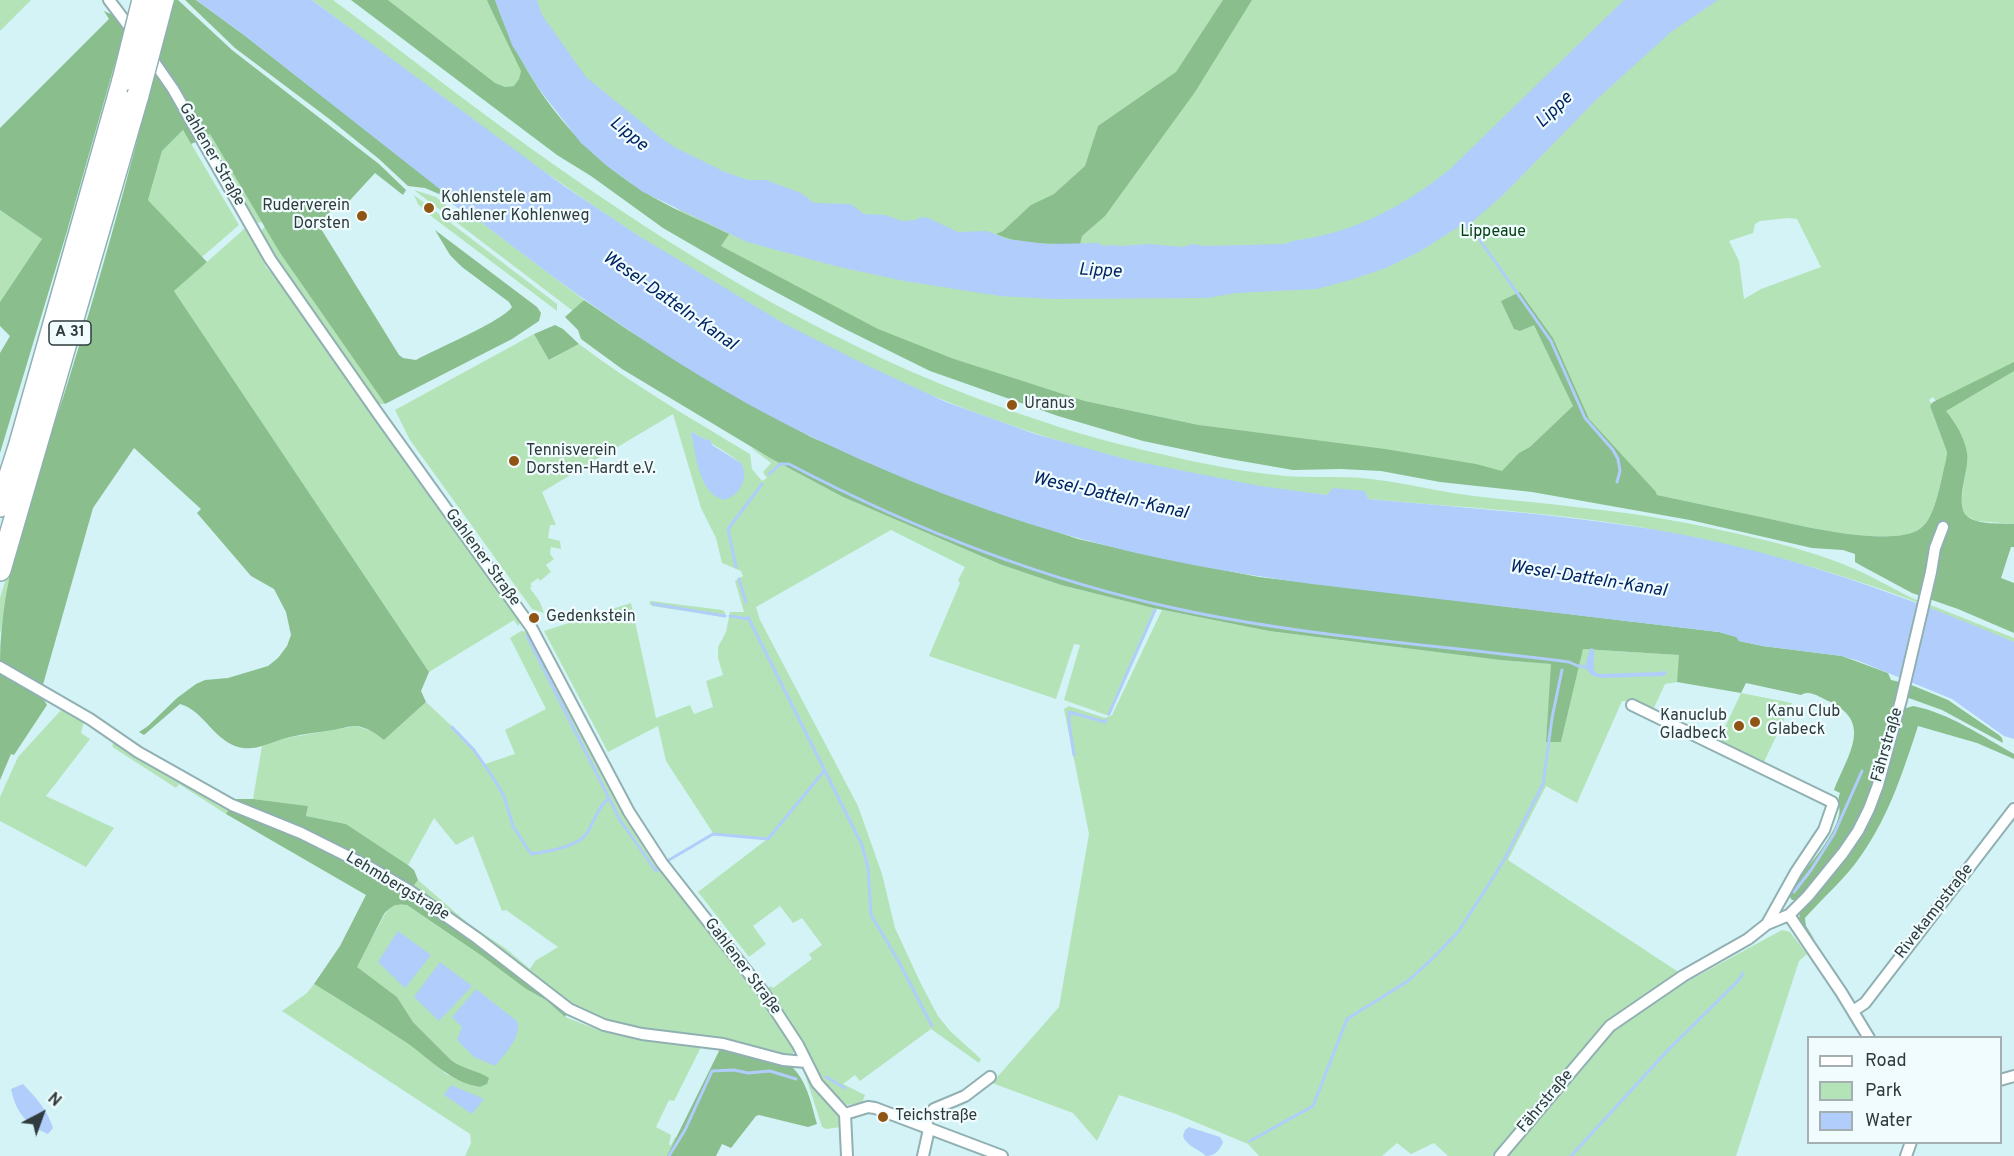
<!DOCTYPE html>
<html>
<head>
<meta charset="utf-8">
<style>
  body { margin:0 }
  #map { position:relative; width:2014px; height:1156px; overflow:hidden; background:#d3f3f6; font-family:Overpass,sans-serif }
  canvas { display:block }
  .legend { position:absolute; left:1807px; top:1036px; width:195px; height:108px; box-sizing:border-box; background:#f0fcfd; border:2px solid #a3afb0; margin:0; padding:8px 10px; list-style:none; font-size:18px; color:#2f3b3c }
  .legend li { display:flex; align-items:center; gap:12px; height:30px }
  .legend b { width:30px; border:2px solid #a3afb0 }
  .north { position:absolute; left:12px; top:1084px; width:60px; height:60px; -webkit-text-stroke:4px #f0fcfd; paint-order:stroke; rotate:41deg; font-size:16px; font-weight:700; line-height:24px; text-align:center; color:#2f3b3c }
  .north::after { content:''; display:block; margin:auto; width:21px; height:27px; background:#2f3b3c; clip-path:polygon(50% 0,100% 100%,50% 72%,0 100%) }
</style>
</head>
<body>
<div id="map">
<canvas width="2014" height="1156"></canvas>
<ul class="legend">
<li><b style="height:8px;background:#fff"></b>Road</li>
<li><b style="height:16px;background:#b5e3b8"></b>Park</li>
<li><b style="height:16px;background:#b0cdfb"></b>Water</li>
</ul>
<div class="north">N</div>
</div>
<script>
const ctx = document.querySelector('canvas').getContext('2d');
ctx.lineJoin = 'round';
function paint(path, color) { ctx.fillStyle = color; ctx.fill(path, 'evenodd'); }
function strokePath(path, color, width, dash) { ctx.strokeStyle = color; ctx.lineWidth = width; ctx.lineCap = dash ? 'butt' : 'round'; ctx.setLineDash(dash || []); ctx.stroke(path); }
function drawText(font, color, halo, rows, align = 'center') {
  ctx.font = font + ' Overpass,sans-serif'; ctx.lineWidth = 4.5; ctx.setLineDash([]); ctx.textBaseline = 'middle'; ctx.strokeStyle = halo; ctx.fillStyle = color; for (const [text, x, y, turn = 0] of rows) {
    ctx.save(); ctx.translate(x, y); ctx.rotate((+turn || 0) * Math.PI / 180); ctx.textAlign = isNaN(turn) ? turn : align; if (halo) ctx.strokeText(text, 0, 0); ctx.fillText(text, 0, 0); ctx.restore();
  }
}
paint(new Path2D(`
  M0,0H31L0,31Z
  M312,0H333C410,57 485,117 563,171C699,266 842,350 998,406C1042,422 1085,436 1131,447C1178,458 1227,470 1276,475C1307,479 1340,475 1371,479C1406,483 1440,492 1474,496C1543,504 1613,509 1681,522C1736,533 1806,547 1857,570C1878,579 1898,592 1919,601V603C1827,568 1731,543 1634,526C1547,512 1457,507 1368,499L1365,492L1332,491L1327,495C1198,482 1069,450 948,402C715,309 512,149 312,0Z
  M388,0H2014V524L1977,521L1966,516L1961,506L1967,458L1948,418L1933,397L1929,400L1932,404L1930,406L1947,452L1946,460C1941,478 1936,517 1921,528C1892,550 1791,523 1755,516C1723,509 1690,502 1657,495L1656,492L1655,495L1199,425L1085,401L929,352L839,312L720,246L521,72L519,79L515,86L505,87L495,84ZM1788,218L1797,219L1821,267L1761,289L1744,299L1739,261L1729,241L1753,233L1755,224L1760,221Z
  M183,130L239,225L202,257L148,200L162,151Z
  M210,134L262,222L256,223L227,167L221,158L214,153L205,136Z
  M414,190L436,197L466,222L472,215L584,300L573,311Z
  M414,195L557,304V311L431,216L418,204Z
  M0,210L42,239L0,302Z
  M265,226L280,253L385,404H377L292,283L260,233Z
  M247,228L266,267L287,292L521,621L518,626L514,620L429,672L174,291L242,231V230Z
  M534,334L550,360L579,344C633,385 692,419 750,454L752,469L762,481L767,478L763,472L771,463L750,447L843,497L1002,565L1061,585L1157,609L1109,716L1064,700L1080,645L1074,644L1056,699L929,656L960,583L958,580L965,567L891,530L756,607L760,620L858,806L882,874L895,928L921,984L938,1016L950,1031L981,1059L979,1063L931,1029L860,1081L855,1075L843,1084L865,1095L862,1103L845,1105L829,1089L819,1077L800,1038L766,990L771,986L773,988L812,959L809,954L822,945L802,918L793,923L780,906L753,926L766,944L749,957L698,892L766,840L713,833L666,761L658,726L608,752L544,631L631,603L656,718L690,705L694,714L713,707L706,681L723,675L718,658V647L726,632L730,612H744L735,581L743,576L741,571L722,563L716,538L701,508L673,414L542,492L556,525H550L548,538L560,541L561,549L551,547L550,554L554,559L546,565L551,572L540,581L538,578L530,584L532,586L530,588L540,602L544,613L532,609L410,440L395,410ZM692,432C709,442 725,451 741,463L729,498H719L702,476L691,434Z
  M17,542L0,634V598Z
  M651,601L722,610L725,612V617L652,606L649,603Z
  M1928,604L2014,638V642L1927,607Z
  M1162,610L1269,631L1500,660L1552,664L1546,742H1561L1582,649L1680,655L1677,682L1665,684L1653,710L1633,701H1622L1577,803L1546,786L1508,860L1680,973L1605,1024L1492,1156H1448L1434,1143L1411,1154L1397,1143L1382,1156H1259L1248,1144L1176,1114L1119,1095L1097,1141L1073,1113L992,1083L1059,1007L1089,834L1064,709L1069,706L1105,718L1112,715Z
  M521,631L529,632C568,699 596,773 639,837C676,894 723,944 763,999C775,1015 784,1033 795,1049L791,1057L615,1024L573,1007L412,888L418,880L470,925L505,948L530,969L535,961L558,947L506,910L502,911L473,836L456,845L434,818L408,865L346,824L306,816L308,806L253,799L262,746L287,738L355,726L372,731L384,740L426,702L459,733L485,764L515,754L505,730L546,709L510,638Z
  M1741,693L1792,703L1763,764L1718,742Z
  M62,709L84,722L81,733L90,739L46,796L114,828L86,867L0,821V797L18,757Z
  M115,741L231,806L226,814L179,784L176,788L114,748L112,746Z
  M398,904L407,905L482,956L526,989L546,1000L565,1017L601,1031L702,1045L674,1101L669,1100L656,1127L671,1135L669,1145H671L675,1137L676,1138L667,1156H465L471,1143L470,1134L282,1011L307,993L314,984L401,1038L425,1056L446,1074L474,1086L480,1087L487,1084L451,1060L413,1022L397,997L356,967L385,914L390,908Z
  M1782,930L1790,932L1807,954L1799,961L1736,1156H1507L1613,1031L1646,1004Z
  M804,1071L810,1076L839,1114L841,1127L826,1129L822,1127Z`), '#b5e3b8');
paint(new Path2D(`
  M174,0H178L232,50L379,164L406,190L403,195L375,173L341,210L336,206L318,224L399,355L403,358L416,360C436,349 501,322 512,307L509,302L462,267L450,255L435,230L537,307L541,313L539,321L512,339L385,404L280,253L210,134L205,136L159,58Z
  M185,0H196L244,35L442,190L439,194L425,188L408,186L379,159L332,121L235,48Z
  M351,0H388L495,83L505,87L514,86L519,79L521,71L490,7L487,0H495C521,77 573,148 643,191C670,208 700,220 729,234L721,246L878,329L954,359L1085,401L1199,425L1385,449L1476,464L1502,471L1519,453L1530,447L1573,406L1534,325L1520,331L1514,329L1501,301L1520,292L1553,338L1589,419L1656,492L1657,495C1690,502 1723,509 1756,516C1791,523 1892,550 1921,528C1936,517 1941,478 1946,460L1947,452L1930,406L1933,402L2014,362V371L1946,411C1956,424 1964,436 1967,453C1970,469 1953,506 1968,517C1979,525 2000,523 2014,524V547H2011L2001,578L2014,583V633L1958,609L1912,593L1860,565L1855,562V554L1843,550L1812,548L1690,520L1532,492L1440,482L1381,471L1341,469L1293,470L1224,458L1143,441L1058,416L930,371L845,329L744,275L663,228L591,176L557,155Z
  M1223,0H1252L1195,92L1105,216L1082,236L1080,244C1054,244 1019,245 996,234L1003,231L1031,205L1054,194L1085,166L1098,126L1176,72Z
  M104,11L115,16L125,28L67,231L0,453V353L10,336L0,326V302L42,239L0,210V128L109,19Z
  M155,70L198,141L191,144L183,130L162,151L148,200L207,262L174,291L429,672L421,691L426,702L384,740C375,733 367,727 355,726C348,726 340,729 333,730C316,733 299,734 283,739C270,743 256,750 243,748C215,744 204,710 180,704L144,735L139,732L148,726L177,698L196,684L205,680L228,678L268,666L278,658L287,646L291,635L286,612L274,589L251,576L197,513L201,509L134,448L93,508L42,688L0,664C0,568 40,472 68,382C100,279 129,175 155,70Z
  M584,300L628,330L713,383L811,437L945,494L1078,539L1161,558L1259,577L1719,632L1737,637L1739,641L1763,646L1842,656L1888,673L1891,680L1900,682L1887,746L1862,818L1819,880L1796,900H1792L1787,893C1802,873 1834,839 1839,815C1841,807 1836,802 1840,793L1834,790C1848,754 1875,721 1826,700C1817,696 1810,690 1801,695L1746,683L1741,693L1677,682L1679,655L1583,649L1561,742H1546L1551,664L1500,660L1269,631L1153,608L1061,585L1002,565L843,497L770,458L622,369L581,339L578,330L565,317Z
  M555,325L563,329L579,344L549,360L534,334Z
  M0,671L29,688L28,690C34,695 44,697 47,705L14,755L11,754L0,780Z
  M1909,684L1948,700L1999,735L2002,738L2003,743L1942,710L1906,697Z
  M1913,706C1949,713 1982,736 2014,754V759L1977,743L1918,726C1902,775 1887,822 1855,864C1840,883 1822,899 1805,918L1806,926L1815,940L1799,920L1800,910L1847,852L1903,709Z
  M230,799H253L308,806L306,816L346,824L408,865L414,870L418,880L412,888Z
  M231,806L344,858L410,894L568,1011L565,1017L546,1000L526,989L482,956L407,905C396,903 391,906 384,914L357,967L397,997L413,1022L451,1060C462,1069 477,1070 489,1078L487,1084L480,1087C448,1082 428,1056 401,1039C373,1020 343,1002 314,984L340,946L366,895L226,814Z
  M721,1047L790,1065C807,1080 811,1103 817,1124L808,1127L759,1115L756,1116L731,1148L722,1144L716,1156H667Z`), '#8abe8d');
paint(new Path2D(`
  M196,0H312L564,186L639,236L783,323L864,364L946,402L1035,434L1129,460L1260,486L1327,495L1333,488L1365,491L1368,499C1456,507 1544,513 1631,526C1764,545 1891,590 2014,642V739L2004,736L1952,699L1859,661L1842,656L1763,646L1739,641L1736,637L1719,632L1312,584C1234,573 1155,560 1078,538C987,513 897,478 812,437C689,378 579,298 472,215L470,217L439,194L441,190L244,35Z
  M495,0H537L542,15L586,77L661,138L676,148L725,172L748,180H766L801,193L814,203L851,204L864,214L885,215L902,221L916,220L921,217L928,218L958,232L987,231L1007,239L1047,244L1099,243L1103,246L1114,245L1120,246L1151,244L1182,247L1194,244L1204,246L1285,244L1292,241C1353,233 1401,208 1449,170L1624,0H1718L1671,32L1597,99L1504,194L1471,223L1474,231L1470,233L1463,224L1419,252L1386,268L1350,280L1317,289L1236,293L1207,298L1053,299L1000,296L904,281L839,267L747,242L643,192L607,166L581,143L539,89L512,45Z
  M692,432L704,439L710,440L712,445L741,463C749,478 741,495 724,500C698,493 697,456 691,434Z
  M1592,648L1594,650V670L1598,674L1662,672L1664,670L1667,673L1663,676L1600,678L1591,675L1585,667L1590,649Z
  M398,931L431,955L405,988L378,962Z
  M440,962L472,986L439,1021L414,997Z
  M476,989L518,1022C520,1039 506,1052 496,1065H493L474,1057L457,1040L462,1027L452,1017Z
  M23,1084C36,1098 47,1109 53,1128L48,1134C27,1125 16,1113 11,1089Z
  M451,1085L484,1099L472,1114L444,1095Z
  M1189,1127L1220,1137L1223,1142C1220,1150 1215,1156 1206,1156C1199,1149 1186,1146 1183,1136L1185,1130Z`), '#b0cdfb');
strokePath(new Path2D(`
  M1472,229L1551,341L1585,418L1613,450L1618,459L1620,471L1617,482
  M769,474L780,464H789C911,528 1043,580 1178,609C1307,637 1439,645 1569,662L1578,666L1588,667
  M736,567L728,529L762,484
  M739,579L746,602
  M653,604L725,616
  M730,616L749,619
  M748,617L862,845L868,868L871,915L899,962L932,1026
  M527,636L620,820L656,871L658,869
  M1109,714L1155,610
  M452,727L474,750L492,776L504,796L513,826L531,854C545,852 579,847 587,833C595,820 597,808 609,798
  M1074,755L1069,723V712L1105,722L1106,720
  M669,860L713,834L768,839L825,770
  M1794,892L1811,870L1834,834L1862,771
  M826,1077L845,1088
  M1250,1141L1313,1106L1347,1019L1408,981L1433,958L1458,932L1484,892L1504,860L1543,784L1552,718L1562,670
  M669,1156L685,1130L712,1071L734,1070L748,1073L770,1071L796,1079
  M1571,1156L1669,1049L1739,980L1743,973`), '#b0cdfb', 3);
const minor = new Path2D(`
  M109,0L134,33
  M148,53L173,89L270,259L379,415L531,627L629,812L662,863L764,993L798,1045L817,1083L845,1114L847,1156
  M0,667L90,719L138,752L232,805L301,833L371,868L410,891L477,938L569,1009L604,1025L642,1034L723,1044L783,1060L806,1062
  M1632,705L1832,802L1833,804L1824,830L1796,872L1767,924
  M1789,915L1841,992L1869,1038
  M1853,1011L1865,1003L2014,809
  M2000,1080L2014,1076
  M845,1114L868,1107L875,1108L1002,1156
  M923,1156L929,1129L925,1119L934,1109L965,1096L990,1077
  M1500,1156L1610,1026L1683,976L1748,939L1767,924L1789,915L1808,896L1843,853L1858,831L1869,809L1878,785L1901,700L1931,572L1935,548L1943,527
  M1906,1156L1911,1142`);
const motorway = new Path2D(`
  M0,506L19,447L123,80
  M0,570L138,95`);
strokePath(minor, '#91b0b2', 14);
strokePath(motorway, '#91b0b2', 24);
strokePath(minor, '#fff', 10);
strokePath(motorway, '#fff', 21);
const motorwayBridge = new Path2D(`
  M123,80L143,0
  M138,95L163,0`);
strokePath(motorwayBridge, '#91b0b2', 24, []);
strokePath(motorwayBridge, '#fff', 21);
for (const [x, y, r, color] of [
  [429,208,6,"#905414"],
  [362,216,6,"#905414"],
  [1012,405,6,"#905414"],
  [514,461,6,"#905414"],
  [534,618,6,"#905414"],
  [1755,722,6,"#905414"],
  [1739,726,6,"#905414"],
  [883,1117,6,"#905414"]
]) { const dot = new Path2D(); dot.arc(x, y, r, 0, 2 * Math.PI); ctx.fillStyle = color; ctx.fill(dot); strokePath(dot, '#f0fcfd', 2); }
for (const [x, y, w] of [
  [70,333,42]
]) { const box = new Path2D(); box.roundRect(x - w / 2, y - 12, w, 24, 4.5); ctx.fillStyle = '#f0fcfd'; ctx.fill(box); strokePath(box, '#2f3b3c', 1.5); }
drawText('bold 15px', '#2f3b3c', null, [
  ["A 31",70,333]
]);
drawText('16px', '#2f3b3c', '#f0fcfd', [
  ["Gahlener Straße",211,155,60],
  ["Gahlener Straße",482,558,54],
  ["Fährstraße",1888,745,-74],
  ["Lehmbergstraße",397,887,31],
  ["Rivekampstraße",1935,912,-52],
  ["Gahlener Straße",742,967,53],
  ["Fährstraße",1546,1102,-50]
]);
drawText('16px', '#2f3b3c', '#f0fcfd', [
  ["Kohlenstele am",441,199],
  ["Gahlener Kohlenweg",441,217],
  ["Ruderverein",350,207,"right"],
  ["Dorsten",350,225,"right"],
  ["Uranus",1024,405],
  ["Tennisverein",526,452],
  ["Dorsten-Hardt e.V.",526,470],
  ["Gedenkstein",546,618],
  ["Kanu Club",1767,713],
  ["Glabeck",1767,731],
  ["Kanuclub",1727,717,"right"],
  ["Gladbeck",1727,735,"right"],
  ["Teichstraße",895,1117]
], 'left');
drawText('16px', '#033f11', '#f0fcfd', [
  ["Lippeaue",1493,233]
]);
drawText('italic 18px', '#002462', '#f0fcfd', [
  ["Lippe",1555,111,-44],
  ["Lippe",628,135,39],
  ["Lippe",1100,272,3],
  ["Wesel-Datteln-Kanal",669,302,35],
  ["Wesel-Datteln-Kanal",1110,497,13],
  ["Wesel-Datteln-Kanal",1588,580,9]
]);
</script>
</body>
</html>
